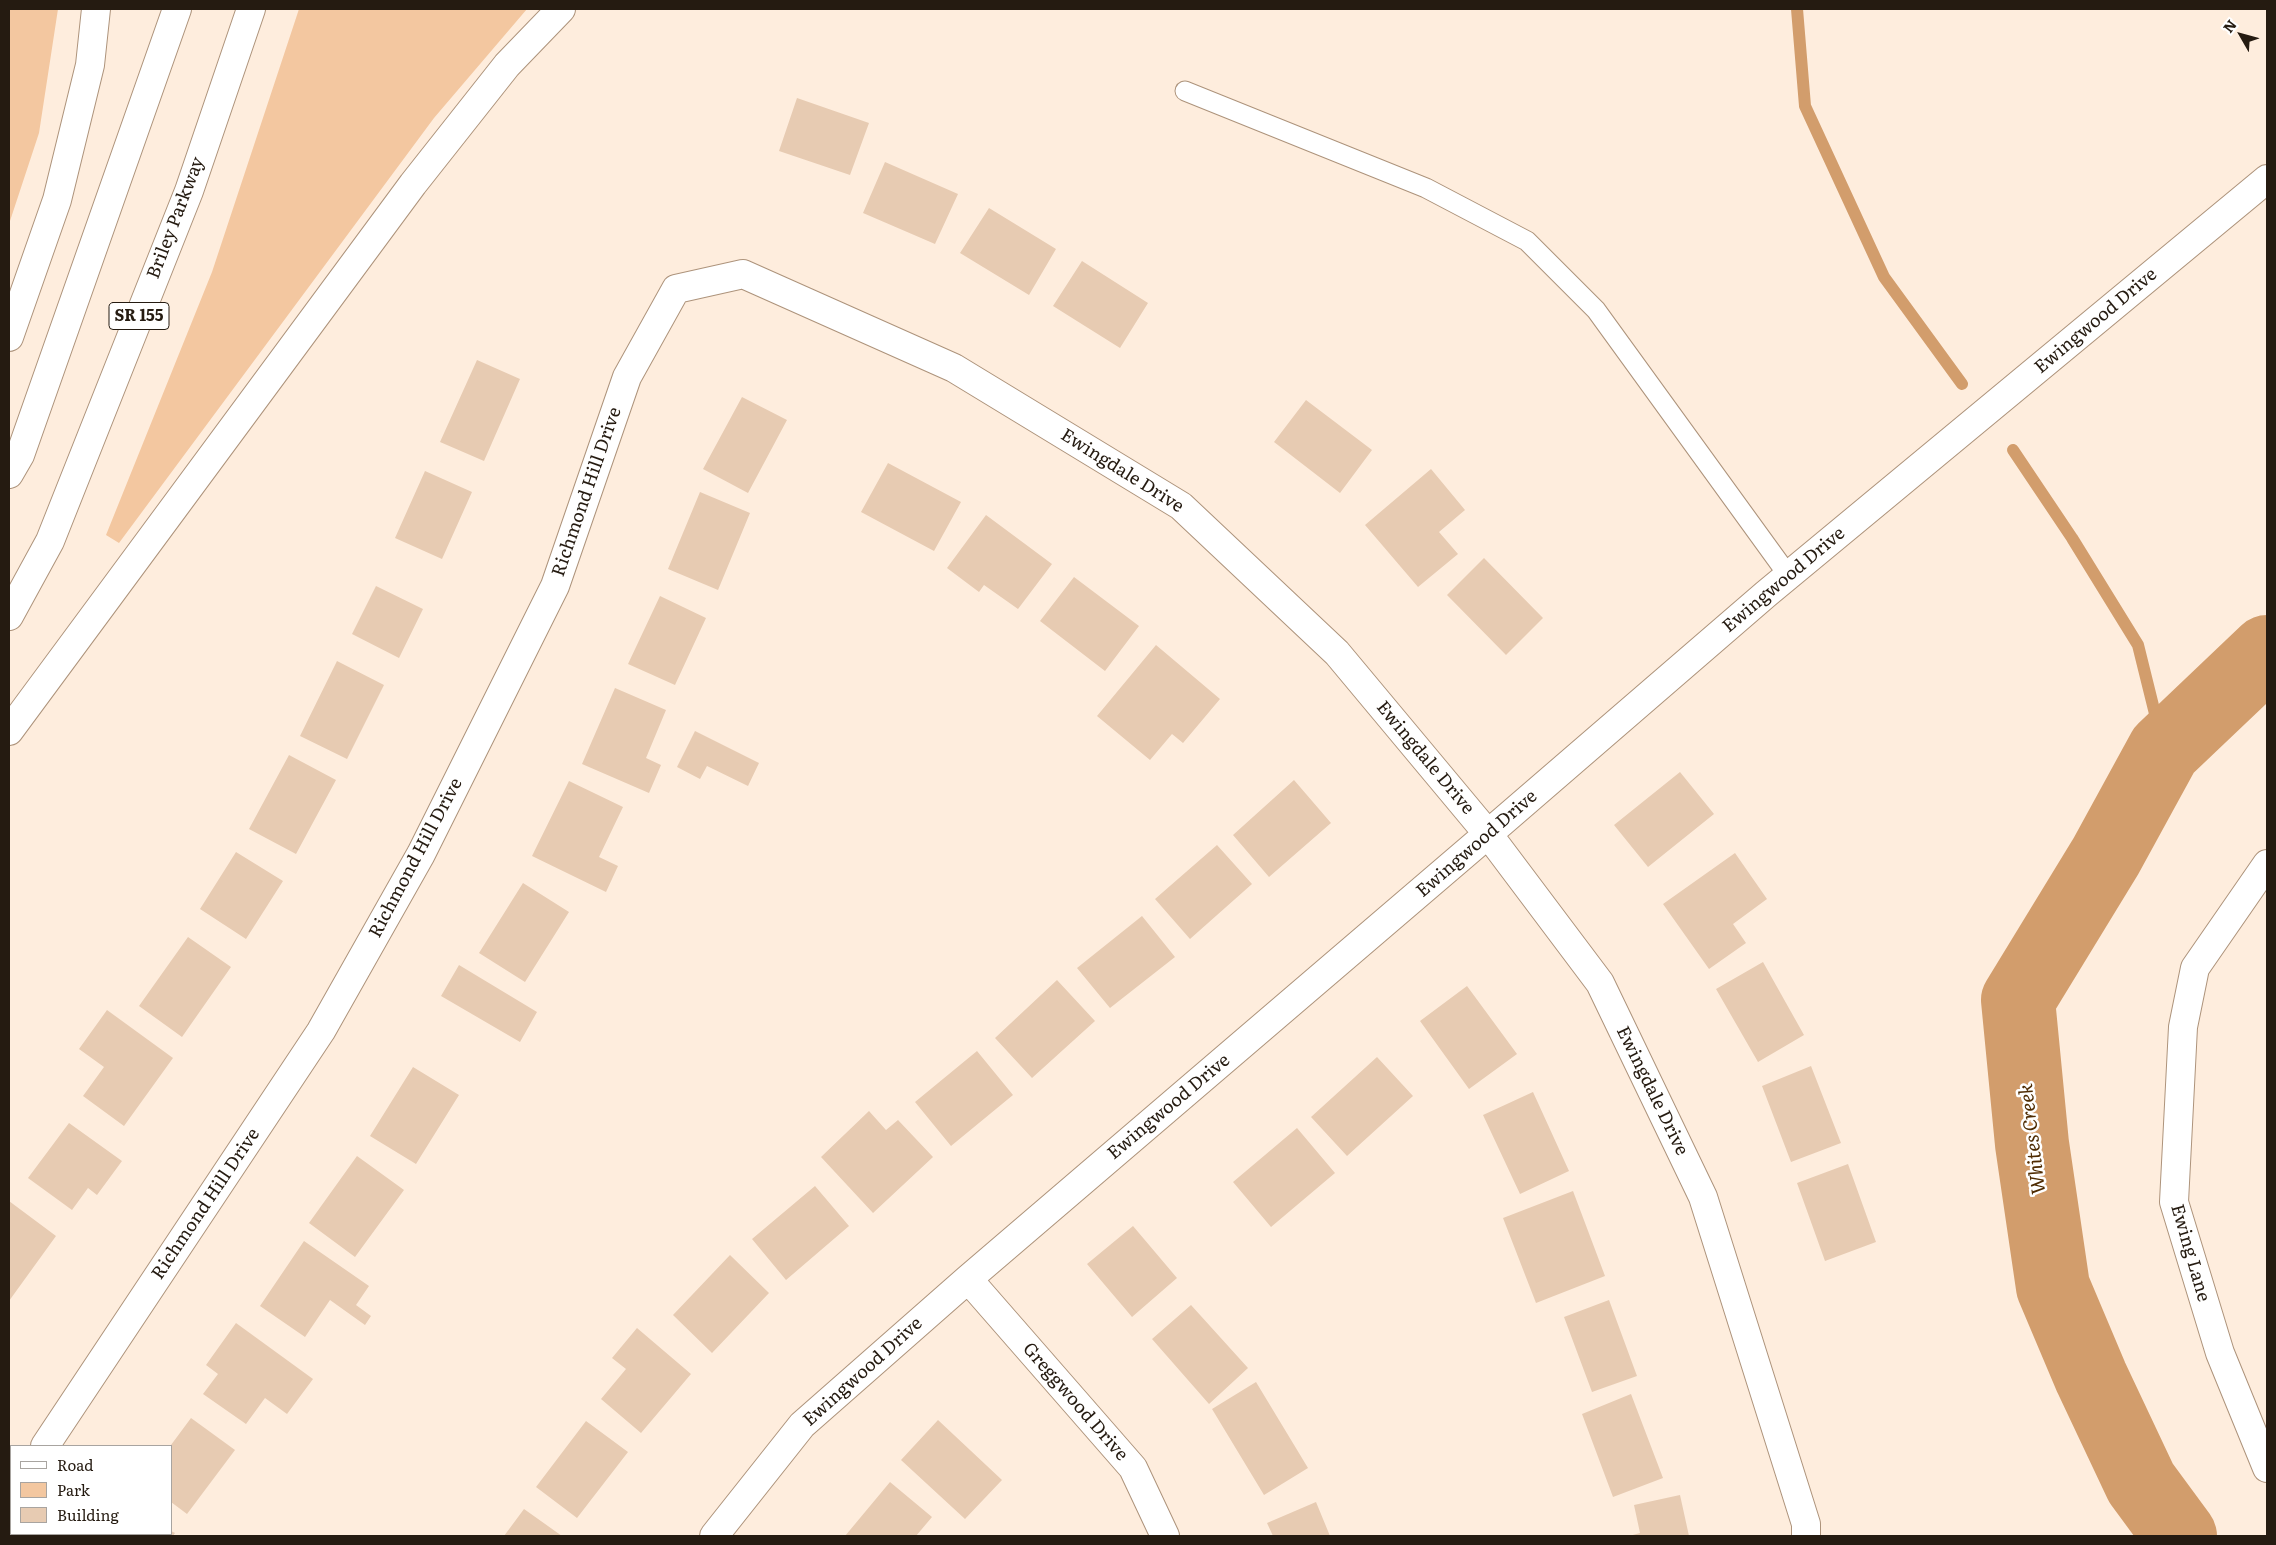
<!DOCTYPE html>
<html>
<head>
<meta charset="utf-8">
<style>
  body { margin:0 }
  #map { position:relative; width:2276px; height:1545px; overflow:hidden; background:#feeddd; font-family:Literata,serif }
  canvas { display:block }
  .frame { position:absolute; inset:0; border:10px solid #251b11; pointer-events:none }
  .legend { position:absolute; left:10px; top:1445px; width:162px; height:90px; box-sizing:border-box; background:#fff; border:1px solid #a8a4a0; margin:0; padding:6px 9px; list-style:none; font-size:15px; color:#251b11 }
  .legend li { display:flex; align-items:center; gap:10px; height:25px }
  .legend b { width:25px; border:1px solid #a8a4a0 }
  .north { position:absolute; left:2216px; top:10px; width:50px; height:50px; -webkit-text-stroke:4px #fff; paint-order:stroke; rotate:308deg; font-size:14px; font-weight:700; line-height:20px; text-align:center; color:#251b11 }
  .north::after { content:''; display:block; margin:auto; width:18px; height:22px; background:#251b11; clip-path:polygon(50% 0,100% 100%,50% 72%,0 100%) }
</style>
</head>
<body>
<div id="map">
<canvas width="2276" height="1545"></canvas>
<div class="frame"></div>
<ul class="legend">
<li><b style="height:6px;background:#fff"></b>Road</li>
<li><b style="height:14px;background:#f3c7a0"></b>Park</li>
<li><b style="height:14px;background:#e7cbb2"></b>Building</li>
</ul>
<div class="north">N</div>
</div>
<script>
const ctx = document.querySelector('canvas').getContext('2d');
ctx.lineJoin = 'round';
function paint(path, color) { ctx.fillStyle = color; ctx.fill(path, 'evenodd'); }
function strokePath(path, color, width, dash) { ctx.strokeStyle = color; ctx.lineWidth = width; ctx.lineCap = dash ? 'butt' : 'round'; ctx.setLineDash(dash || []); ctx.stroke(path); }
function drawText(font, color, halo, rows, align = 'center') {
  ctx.font = font + ' Literata,serif'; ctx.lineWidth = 5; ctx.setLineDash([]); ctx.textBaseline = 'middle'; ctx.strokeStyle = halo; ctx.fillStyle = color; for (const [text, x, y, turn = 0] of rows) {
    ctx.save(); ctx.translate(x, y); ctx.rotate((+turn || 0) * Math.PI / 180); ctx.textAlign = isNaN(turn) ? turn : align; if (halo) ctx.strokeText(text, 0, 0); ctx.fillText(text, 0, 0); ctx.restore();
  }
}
paint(new Path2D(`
  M9,9H58L39,133L9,224Z
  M299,9H527L434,118L119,543L106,535L212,272Z`), '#f3c7a0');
strokePath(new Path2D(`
  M1797,9L1805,106L1884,277L1962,384
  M2013,450L2072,538L2138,645L2164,750`), '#d29d6c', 12);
strokePath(new Path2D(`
  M2180,1536L2141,1483L2091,1377L2053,1287L2032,1144L2018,1000L2106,856L2164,750L2267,652`), '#d29d6c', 74);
paint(new Path2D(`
  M797,98L869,123L850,175L779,151Z
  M885,162L958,194L935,244L863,213Z
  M989,208L1056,249L1029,295L960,253Z
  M1082,261L1148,303L1120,348L1053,306Z
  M477,360L520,379L484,461L440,442Z
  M742,397L787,420L748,493L703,469Z
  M1306,400L1372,450L1340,493L1274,442Z
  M888,463L961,502L934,551L861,512Z
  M1431,469L1465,510L1439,532L1458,554L1418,587L1365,525Z
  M425,471L472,492L442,559L395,538Z
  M700,492L750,513L718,590L668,569Z
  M986,515L1052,564L1018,609L984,585L979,592L947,568Z
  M1484,558L1543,618L1506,655L1447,595Z
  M1074,577L1139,626L1105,671L1040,621Z
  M376,586L423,609L399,658L352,634Z
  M660,596L706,618L675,685L628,664Z
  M1156,645L1220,699L1183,743L1172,734L1150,760L1097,716Z
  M337,661L384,685L347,759L300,736Z
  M615,688L666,710L646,758L661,765L649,793L582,764Z
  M695,731L759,763L748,786L707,766L700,779L677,767Z
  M289,755L336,780L296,854L249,829Z
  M1680,772L1714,814L1648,867L1614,825Z
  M1294,780L1331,823L1269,877L1233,835Z
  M569,781L623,807L599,857L618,866L606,892L532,856Z
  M1217,845L1252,884L1190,939L1155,899Z
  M236,852L283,881L246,939L200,909Z
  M1735,853L1767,899L1733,924L1746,943L1709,969L1663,904Z
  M523,883L569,912L525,982L479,953Z
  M1142,916L1175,957L1110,1008L1077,968Z
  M188,937L231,967L182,1037L139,1006Z
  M1763,962L1804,1035L1758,1062L1716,989Z
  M459,965L537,1012L520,1042L441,996Z
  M1057,980L1095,1021L1032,1078L995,1038Z
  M1467,986L1517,1054L1469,1089L1420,1021Z
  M107,1010L173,1058L124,1126L83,1096L104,1067L79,1049Z
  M977,1051L1013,1095L951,1146L915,1102Z
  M1377,1057L1413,1096L1347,1156L1311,1117Z
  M1811,1066L1841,1143L1791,1162L1762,1086Z
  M413,1067L459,1095L416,1164L370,1136Z
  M1533,1092L1569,1171L1520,1194L1483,1115Z
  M869,1111L886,1130L898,1120L933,1157L873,1213L821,1157Z
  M69,1123L122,1161L97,1195L88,1188L72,1210L28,1178Z
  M1297,1128L1335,1173L1271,1227L1233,1182Z
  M357,1156L404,1190L355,1257L309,1223Z
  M1848,1164L1876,1242L1825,1261L1797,1183Z
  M815,1186L849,1226L786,1280L752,1239Z
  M1573,1191L1605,1276L1536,1303L1503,1218Z
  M9,1201L56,1236L9,1301Z
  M1133,1226L1177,1278L1132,1317L1087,1264Z
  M304,1241L369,1286L356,1305L371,1316L365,1325L330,1300L305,1337L260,1306Z
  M730,1255L769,1293L712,1353L673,1315Z
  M1609,1300L1637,1376L1592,1392L1564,1317Z
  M1191,1305L1248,1368L1209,1404L1152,1339Z
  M236,1323L313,1379L287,1414L265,1398L246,1424L203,1394L218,1374L206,1365Z
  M637,1328L691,1374L641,1433L601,1399L626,1369L612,1358Z
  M1256,1382L1308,1468L1264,1495L1212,1409Z
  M1631,1394L1663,1478L1613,1497L1582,1414Z
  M191,1418L235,1450L187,1514L171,1502V1445Z
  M938,1420L1002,1480L965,1519L901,1460Z
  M586,1421L628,1452L577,1518L536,1487Z
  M890,1482L932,1517L916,1536H845Z
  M1680,1495L1689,1536H1629L1640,1533L1634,1505Z
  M1316,1502L1330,1536H1273L1267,1523Z
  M524,1509L562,1536H504Z
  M171,1531L175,1533L173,1536H107L109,1534H171Z`), '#e7cbb2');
const service = new Path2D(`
  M1185,91L1426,188L1527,241L1596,310L1788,575`);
const minor = new Path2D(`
  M2267,864L2195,968L2183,1027L2174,1202L2220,1353L2267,1468
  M968,1279L1133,1468L1165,1536
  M45,1446L321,1031L421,854L555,586L627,377L676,289L743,274L954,368L1181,506L1337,653L1488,834L1600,983L1703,1197L1806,1524V1536
  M9,1501L11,1497
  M714,1536L802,1425L968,1279L1488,834L1766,594L2267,179`);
const motorway = new Path2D(`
  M9,337L57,200L90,65L96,9
  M9,474L20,455L177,9
  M9,616L50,541L189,191L251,9
  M9,731L413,184L507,65L561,9`);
strokePath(service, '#ad937b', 21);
strokePath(minor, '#ad937b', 30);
strokePath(motorway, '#ad937b', 30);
strokePath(service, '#fff', 19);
strokePath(minor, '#fff', 28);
strokePath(motorway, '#fff', 28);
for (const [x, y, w] of [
  [139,316,60]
]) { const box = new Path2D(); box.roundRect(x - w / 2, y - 13.5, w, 27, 4); ctx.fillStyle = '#fff'; ctx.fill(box); strokePath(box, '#251b11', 1); }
drawText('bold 16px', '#251b11', null, [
  ["SR 155",139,316]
]);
drawText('18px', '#251b11', '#fff', [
  ["Briley Parkway",176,218,-69],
  ["Ewingwood Drive",2096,321,-40],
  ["Ewingdale Drive",1122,471,32],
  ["Richmond Hill Drive",587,492,-71],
  ["Ewingwood Drive",1784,580,-40],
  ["Ewingdale Drive",1425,758,50],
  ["Ewingwood Drive",1477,844,-41],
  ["Richmond Hill Drive",416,858,-62],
  ["Ewingdale Drive",1652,1091,64],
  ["Ewingwood Drive",1169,1107,-40],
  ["Richmond Hill Drive",206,1204,-56],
  ["Ewing Lane",2190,1253,74],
  ["Ewingwood Drive",863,1372,-42],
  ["Greggwood Drive",1075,1402,49]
]);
drawText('italic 19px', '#4e2b02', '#fff', [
  ["Whites Creek",2033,1139,-97]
]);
</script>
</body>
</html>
